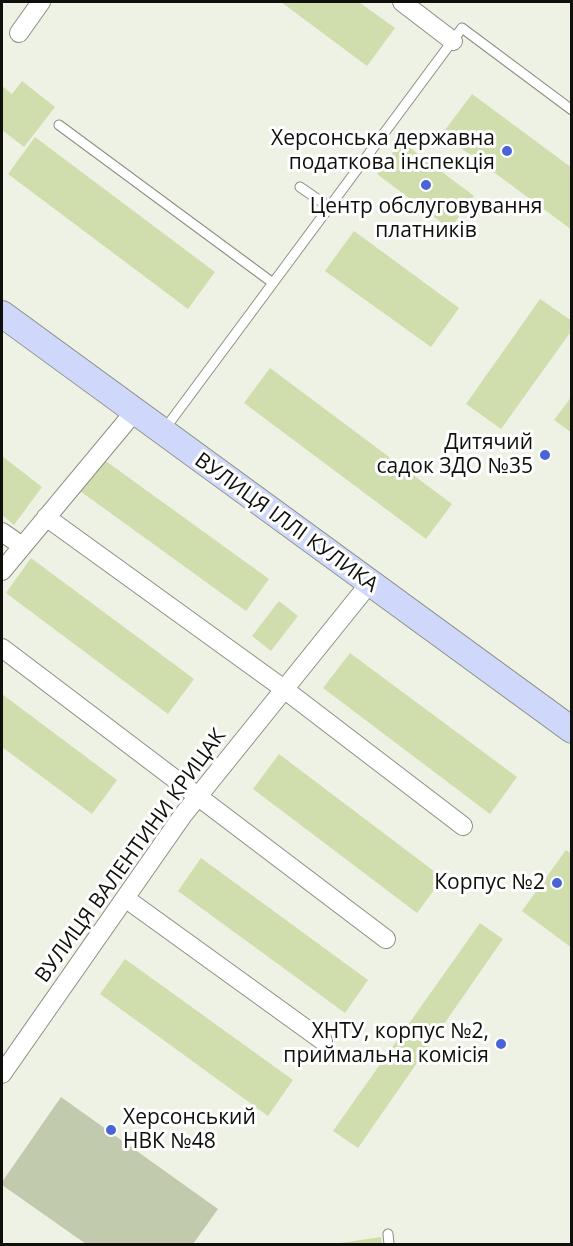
<!DOCTYPE html>
<html>
<head>
<meta charset="utf-8">
<style>
  body { margin:0 }
  #map { position:relative; width:573px; height:1246px; overflow:hidden; background:#eef2e5; font-family:"Open Sans",sans-serif }
  canvas { display:block }
  .frame { position:absolute; inset:0; border:3px solid #0f100c; pointer-events:none }
</style>
</head>
<body>
<div id="map">
<canvas width="573" height="1246"></canvas>
<div class="frame"></div>
</div>
<script>
const ctx = document.querySelector('canvas').getContext('2d');
ctx.lineJoin = 'round';
function paint(path, color) { ctx.fillStyle = color; ctx.fill(path, 'evenodd'); }
function strokePath(path, color, width, dash) { ctx.strokeStyle = color; ctx.lineWidth = width; ctx.lineCap = dash ? 'butt' : 'round'; ctx.setLineDash(dash || []); ctx.stroke(path); }
function drawText(font, color, halo, rows, align = 'center') {
  ctx.font = font + ' "Open Sans",sans-serif'; ctx.lineWidth = 6; ctx.setLineDash([]); ctx.textBaseline = 'middle'; ctx.strokeStyle = halo; ctx.fillStyle = color; for (const [text, x, y, turn = 0] of rows) {
    ctx.save(); ctx.translate(x, y); ctx.rotate((+turn || 0) * Math.PI / 180); ctx.textAlign = isNaN(turn) ? turn : align; if (halo) ctx.strokeText(text, 0, 0); ctx.fillText(text, 0, 0); ctx.restore();
  }
}
paint(new Path2D(`
  M61,1097L218,1209L193,1244H86L2,1185V1182Z`), '#c1caac');
paint(new Path2D(`
  M281,2H359L395,28L367,66Z
  M22,81L55,107L24,147L2,130V86L12,94Z
  M472,94L572,168V230L442,134Z
  M35,137L215,272L188,309L8,174Z
  M401,141L474,196L450,229L377,174Z
  M354,231L459,308L431,347L325,271Z
  M540,299L572,321V330L501,429L466,404Z
  M270,368L452,504L426,539L244,403Z
  M572,396V433L554,420Z
  M2,456L42,487L14,525L2,515Z
  M103,459L269,579L246,611L80,491Z
  M31,558L194,679L168,714L6,593Z
  M279,601L298,616L271,651L252,636Z
  M350,653L517,777L490,814L323,688Z
  M2,694L117,780L92,814L2,747Z
  M279,754L443,878L417,913L253,789Z
  M566,850L572,854V948L522,911Z
  M201,858L368,980L345,1013L178,891Z
  M480,923L503,939L358,1148L333,1131Z
  M125,959L293,1080L268,1116L100,994Z
  M381,1237L382,1244H340V1243Z`), '#d0ddac');
const lane = new Path2D(`
  M59,125L273,283
  M300,187L329,207
  M164,430L462,28L572,110
  M388,1234L389,1244`);
const street = new Path2D(`
  M402,2L453,41
  M19,33L41,2
  M46,517L284,689L463,826
  M2,532L22,546
  M2,571L135,411
  M2,648L386,939
  M125,898L323,1041
  M2,1074L183,815L369,584`);
const secondary = new Path2D(`
  M2,314L572,730`);
strokePath(lane, '#8b8f83', 11);
strokePath(street, '#8b8f83', 20);
strokePath(secondary, '#8b8f83', 28);
strokePath(lane, '#fff', 9);
strokePath(street, '#fff', 18);
strokePath(secondary, '#cfd8fa', 26);
for (const [x, y, r, color] of [
  [507,151,6,"#4a64d8"],
  [426,185,6,"#4a64d8"],
  [545,455,6,"#4a64d8"],
  [557,883,6,"#4a64d8"],
  [501,1044,6,"#4a64d8"],
  [111,1130,6,"#4a64d8"]
]) { const dot = new Path2D(); dot.arc(x, y, r, 0, 2 * Math.PI); ctx.fillStyle = color; ctx.fill(dot); strokePath(dot, '#fff', 2); }
drawText('21px', '#0f100c', '#fff', [
  ["Херсонська державна",495,139],
  ["податкова інспекція",495,163],
  ["Центр обслуговування",426,207,"center"],
  ["платників",426,231,"center"],
  ["Дитячий",533,443],
  ["садок ЗДО №35",533,467],
  ["Корпус №2",545,883],
  ["ХНТУ, корпус №2,",489,1032],
  ["приймальна комісія",489,1056],
  ["Херсонський",123,1118,"left"],
  ["НВК №48",123,1142,"left"]
], 'right');
drawText('21px', '#0f100c', '#fff', [
  ["ВУЛИЦЯ ІЛЛІ КУЛИКА",286,523,36],
  ["ВУЛИЦЯ ВАЛЕНТИНИ КРИЦАК",131,856,-54]
]);
</script>
</body>
</html>
